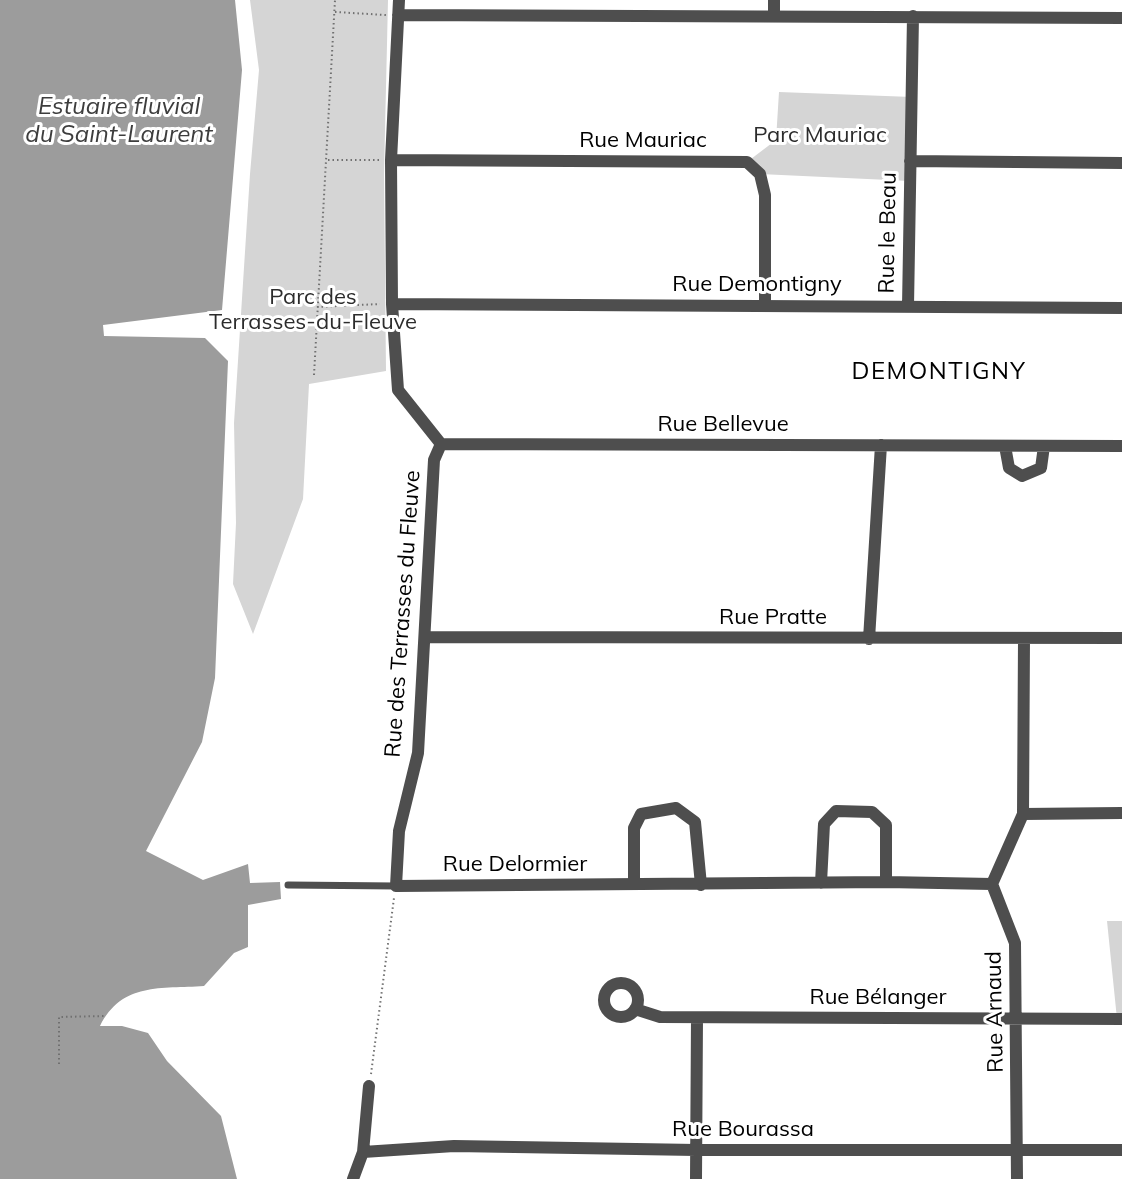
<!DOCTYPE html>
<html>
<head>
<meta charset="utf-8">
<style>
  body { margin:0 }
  canvas { display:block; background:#fff }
</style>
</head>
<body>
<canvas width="1122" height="1179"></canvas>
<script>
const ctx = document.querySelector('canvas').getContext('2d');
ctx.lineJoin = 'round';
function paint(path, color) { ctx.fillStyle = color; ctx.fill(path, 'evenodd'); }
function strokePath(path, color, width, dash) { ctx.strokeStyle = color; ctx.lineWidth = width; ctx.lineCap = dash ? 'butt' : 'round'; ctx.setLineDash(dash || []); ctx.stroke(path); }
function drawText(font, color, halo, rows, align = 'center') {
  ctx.font = font + ' Mulish,sans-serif'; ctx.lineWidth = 6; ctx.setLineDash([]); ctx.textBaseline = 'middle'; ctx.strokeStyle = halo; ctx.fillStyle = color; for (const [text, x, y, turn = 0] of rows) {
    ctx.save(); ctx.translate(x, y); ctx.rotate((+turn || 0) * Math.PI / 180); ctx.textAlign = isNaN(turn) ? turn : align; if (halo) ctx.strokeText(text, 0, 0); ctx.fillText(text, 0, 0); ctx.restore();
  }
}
paint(new Path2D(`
  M250,0H388L384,174L386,371L309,384L303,499L253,634L233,584L236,523L234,423L250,174L259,70Z
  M779,92L912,97L910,181L760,174L747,162L776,140Z
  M1107,921H1122V1019H1117Z`), '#d5d5d5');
paint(new Path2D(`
  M0,0H235L242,70L222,310L103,325L104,336L205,338L228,361L215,678L202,742L146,851L203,880L248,864L250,883L280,882L281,899L248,905V947L234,953L204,986C161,989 122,982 100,1026H122L148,1033L167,1061L221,1116L237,1179H0Z`), '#9c9c9c');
strokePath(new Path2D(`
  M335,12L386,15
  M328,160H379
  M317,307L380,304
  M314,375L335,0
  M59,1064V1017L105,1016
  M371,1074L394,898`), '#707070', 2, [1.5, 3]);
strokePath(new Path2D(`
  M288,885L396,886`), '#4e4e4e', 7);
strokePath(new Path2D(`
  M399,0L391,160L392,304L398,390L441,444L434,460L418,753L399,831L396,886L886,882L992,884
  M398,15L1122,18
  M774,15V0
  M391,160L747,162L760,174L765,195V304
  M910,161L1122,163
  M392,304L1122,308
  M908,306L913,16
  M441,444L1122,446
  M1005,446L1009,468L1022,476L1041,468L1044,446
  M425,637L1122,638
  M869,639L881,445
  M1023,814L1122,813
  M821,883L824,824L836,811L872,812L886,825V882
  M634,884V828L641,814L676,808L695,822L701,885
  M604 1000a17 17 0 1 1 34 0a17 17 0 1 1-34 0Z
  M635,1009L660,1017L1122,1019
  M363,1152L454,1146L696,1150H1122
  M353,1179L363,1152L369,1086
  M696,1179L697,1018
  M1017,1179L1015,943L992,884L1023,814L1024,639`), '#4e4e4e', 12);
drawText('22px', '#2c2c2c', '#fff', [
  ["Parc Mauriac",820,135],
  ["Parc des",313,297],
  ["Terrasses-du-Fleuve",313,322]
]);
drawText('22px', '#000', '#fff', [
  ["Rue Mauriac",643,140],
  ["Rue le Beau",888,233,-89],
  ["Rue Demontigny",757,284],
  ["Rue Bellevue",723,424],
  ["Rue des Terrasses du Fleuve",403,614,-86],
  ["Rue Pratte",773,617],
  ["Rue Delormier",515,864],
  ["Rue Bélanger",878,997],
  ["Rue Arnaud",995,1012,-91],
  ["Rue Bourassa",743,1129]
]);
drawText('italic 24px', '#3d3d3d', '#fff', [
  ["Estuaire fluvial",119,107],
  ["du Saint-Laurent",119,135]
]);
ctx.letterSpacing = '1.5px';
drawText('24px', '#000', '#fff', [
  ["DEMONTIGNY",939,372]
]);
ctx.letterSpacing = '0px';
</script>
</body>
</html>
